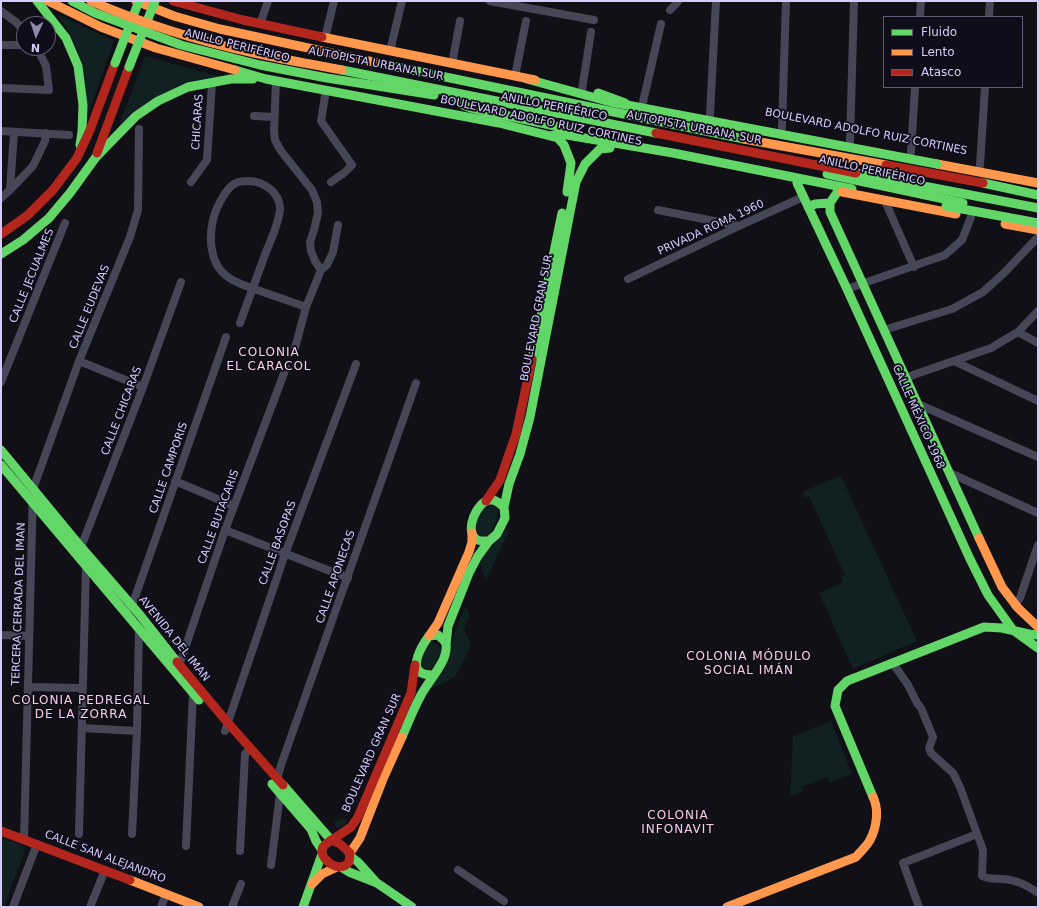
<!DOCTYPE html>
<html>
<head>
<meta charset="utf-8">
<style>
  body { margin:0 }
  #map { position:relative; width:1039px; height:908px; overflow:hidden; background:#111017; font-family:"DejaVu Sans",sans-serif }
  canvas { display:block }
  .frame { position:absolute; inset:0; border:2px solid #d5ccf9; pointer-events:none }
  .legend { position:absolute; left:883px; top:16px; width:140px; height:72px; box-sizing:border-box; background:#100d1a; border:1px solid #5f5973; margin:0; padding:5px 7px; list-style:none; font-size:12px; color:#d5ccf9 }
  .legend li { display:flex; align-items:center; gap:8px; height:20px }
  .legend b { width:20px; border:1px solid #5f5973 }
  .north { position:absolute; left:16px; top:16px; width:40px; height:40px; box-sizing:border-box; background:#100d1a; border:1px solid #5f5973; border-radius:50%; rotate:183deg; font-size:11px; font-weight:700; line-height:16px; text-align:center; color:#d5ccf9 }
  .north::after { content:''; display:block; margin:auto; width:14px; height:18px; background:#908aaa; clip-path:polygon(50% 0,100% 100%,50% 72%,0 100%) }
</style>
</head>
<body>
<div id="map">
<canvas width="1039" height="908"></canvas>
<div class="frame"></div>
<ul class="legend">
<li><b style="height:5px;background:#63d668"></b>Fluido</li>
<li><b style="height:5px;background:#ff974d"></b>Lento</li>
<li><b style="height:5px;background:#b3261e"></b>Atasco</li>
</ul>
<div class="north">N</div>
</div>
<script>
const ctx = document.querySelector('canvas').getContext('2d');
ctx.lineJoin = 'round';
function paint(path, color) { ctx.fillStyle = color; ctx.fill(path, 'evenodd'); }
function strokePath(path, color, width, dash) { ctx.strokeStyle = color; ctx.lineWidth = width; ctx.lineCap = dash ? 'butt' : 'round'; ctx.setLineDash(dash || []); ctx.stroke(path); }
function drawText(font, color, halo, rows, align = 'center') {
  ctx.font = font + ' "DejaVu Sans",sans-serif'; ctx.lineWidth = 3.5; ctx.setLineDash([]); ctx.textBaseline = 'middle'; ctx.strokeStyle = halo; ctx.fillStyle = color; for (const [text, x, y, turn = 0] of rows) {
    ctx.save(); ctx.translate(x, y); ctx.rotate((+turn || 0) * Math.PI / 180); ctx.textAlign = isNaN(turn) ? turn : align; if (halo) ctx.strokeText(text, 0, 0); ctx.fillText(text, 0, 0); ctx.restore();
  }
}
paint(new Path2D(`
  M57,14L114,41L84,126L86,87L83,64L71,36Z
  M145,56L221,77L197,80L178,86L132,112L117,131Z
  M841,476L917,641L853,669L819,593L843,582L841,577L845,575L809,496L804,498L803,495L804,491Z
  M489,505L497,508C498,520 496,527 487,536H480L477,531L476,524L481,511Z
  M511,525L486,581L480,564L483,556Z
  M466,606L470,616L464,629L471,645L460,668L454,678L428,690L445,669L451,651L454,632Z
  M428,642L437,643L442,650L432,671H424L421,664Z
  M831,721L852,774L830,783L828,777L802,787L803,791L790,797L793,736Z
  M344,818L347,819C346,825 343,826 338,827L335,826V821Z
  M1,837L26,847L4,907H1Z`), '#112021');
strokePath(new Path2D(`
  M490,1L594,20
  M670,10L676,4L678,1
  M1,11L17,23L24,31
  M920,17L921,1
  M989,17L990,1
  M260,24L268,1
  M325,38L334,1
  M1,45H24
  M390,51L402,1
  M452,64L460,21
  M515,76L526,21
  M276,81L274,131L275,140L281,151L312,190L317,202L318,213L314,230L310,242L311,251L315,261L321,270
  M1,88L49,90L46,66L37,48
  M326,90L321,121L352,165L344,173L331,182
  M582,90L591,32
  M643,102L661,24
  M710,115L716,1
  M254,116L274,117
  M782,127L786,1
  M1,131L69,135
  M850,141L854,1
  M911,152L915,87
  M980,165L985,87
  M191,182L207,160L212,83
  M10,190L14,132
  M1,198L10,190L33,166L45,141L46,133
  M885,201L914,267
  M658,210L739,226
  M321,270L327,265L333,252L338,225
  M628,279L739,226L803,197
  M847,289L945,255L962,240L971,217
  M240,323C249,299 257,276 266,252C271,240 280,220 280,208C279,192 265,182 249,181C244,181 238,181 234,184C230,186 227,191 224,195C219,203 215,211 213,220C209,236 210,259 222,272C233,283 249,287 263,292C277,297 292,302 306,307
  M884,330L952,309L983,292L1004,273L1038,237
  M1018,332L1038,343
  M295,348L306,307L321,270
  M79,361L143,387
  M954,361L1038,401
  M906,378L916,374L991,348L1018,332L1038,311
  M1,382L65,223
  M918,404L1038,457
  M950,473L1038,513
  M175,481L234,506
  M225,530L348,578
  M78,550L81,547L143,387L181,282
  M1015,606L1020,598L1038,545
  M129,609L132,606L226,337
  M1,635L29,636
  M891,663L897,669L908,685L917,703L921,708L933,737L929,748L931,753L953,773L960,787L983,850L982,876C990,880 995,878 1003,879C1017,880 1026,885 1038,893
  M178,669L225,530L286,368
  M28,687L82,688
  M82,728L137,731
  M225,731L285,554L356,364
  M79,834L86,566L88,564
  M132,834L137,731L139,628
  M24,840L33,489L79,361L130,237L138,210L139,129
  M186,846L193,693L195,691
  M240,851L245,754L250,749
  M271,865L280,794L277,779L281,765L416,383
  M458,870L504,901
  M13,907L37,844
  M90,907L105,870
  M161,907L166,894
  M232,907L241,884
  M919,907L903,863L977,834`), '#474657', 8);
strokePath(new Path2D(`
  M37,1L66,38L78,66L83,105L82,132L80,145
  M72,1L95,13L181,45L260,65L327,78L434,95
  M378,63L744,139
  M235,70L266,79L499,123L558,138
  M527,79L607,101
  M598,93L625,103
  M456,99L463,105L471,108L569,129
  M550,136L561,134L673,153L852,189
  M557,137L564,145L571,163L567,192
  M827,174L963,203
  M797,183L847,289L970,559L988,595L1013,630L1038,648
  M983,183L1038,195
  M838,191L830,203V212L979,538
  M808,207L815,204L830,203
  M1,254L23,240L49,218L70,193L96,157L136,116L158,101L188,87L231,79H253
  M532,359L562,213
  M1,450L81,547L140,615L177,662
  M1,465L199,700
  M504,507C500,504 496,499 490,500C477,501 464,531 476,539C480,542 485,541 489,541L497,534L505,518L504,507L509,484L520,454L530,417L576,182L585,164L600,149L610,148
  M446,645L448,626L469,573L478,556L489,541
  M402,737C408,723 413,710 420,697C427,682 449,661 446,644C445,640 441,638 438,635L429,636C423,644 407,669 424,674C427,675 431,675 434,675
  M272,784L311,829L316,841L322,850
  M283,785L331,840
  M873,797L835,706L838,690L847,681L984,627L1002,628L1029,634L1038,635
  M350,856L358,862L375,881
  M341,867L349,872L377,883L412,907
  M303,907L322,854`), '#63d668', 9);
strokePath(new Path2D(`
  M48,1L101,27L156,48L235,70
  M136,1L174,16L220,29L378,63
  M322,37L535,80
  M744,139L886,165
  M937,164L1038,183
  M842,192L956,214
  M1005,224L1038,230
  M979,538L1002,587L1018,608L1038,627
  M429,636L438,623L469,552L472,542V533
  M350,853L360,838L383,779L402,737
  M130,880L199,907
  M312,884L322,874L337,867
  M727,907L856,857C860,852 867,846 870,840C877,827 879,809 873,797`), '#ff974d', 9);
strokePath(new Path2D(`
  M173,1L243,20L322,37
  M97,153L129,67
  M886,165L983,183
  M1,234L28,215L53,190L77,158L90,130L115,63
  M486,501L500,480L516,434L532,359
  M177,662L228,723L283,785
  M1,831L130,880
  M331,840L340,844L350,853L349,862C348,863 345,866 344,866C334,870 318,857 323,847C325,844 329,842 331,840Z
  M332,840L351,827L358,817L411,693L415,665`), '#b3261e', 9);
strokePath(new Path2D(`
  M115,63L139,1
  M129,67L155,1
  M342,70L656,133
  M611,102L937,164
  M856,173L1038,208
  M946,206L1038,223`), '#63d668', 9);
strokePath(new Path2D(`
  M91,1C142,23 195,40 250,52C280,59 311,64 342,70`), '#ff974d', 9);
strokePath(new Path2D(`
  M656,133L856,173`), '#b3261e', 9);
drawText('11px', '#d5ccf9', '#100d1a', [
  ["ANILLO PERIFÉRICO",237,46,14],
  ["AUTOPISTA URBANA SUR",376,64,11],
  ["ANILLO PERIFÉRICO",554,107,11],
  ["BOULEVARD ADOLFO RUIZ CORTINES",541,121,12],
  ["CHICARAS",198,122,-86],
  ["AUTOPISTA URBANA SUR",694,128,11],
  ["BOULEVARD ADOLFO RUIZ CORTINES",866,132,11],
  ["ANILLO PERIFÉRICO",872,171,12],
  ["PRIVADA ROMA 1960",711,228,-25],
  ["CALLE JECUALMES",32,276,-68],
  ["CALLE EUDEVAS",90,307,-68],
  ["BOULEVARD GRAN SUR",537,318,-79],
  ["CALLE CHICARAS",122,411,-69],
  ["CALLE MÉXICO 1968",918,417,66],
  ["CALLE CAMPORIS",169,468,-71],
  ["CALLE BUTACARIS",219,517,-70],
  ["CALLE BASOPAS",278,543,-70],
  ["CALLE APONECAS",336,577,-71],
  ["TERCERA CERRADA DEL IMAN",19,604,-88],
  ["AVENIDA DEL IMAN",174,639,51],
  ["BOULEVARD GRAN SUR",372,753,-66],
  ["CALLE SAN ALEJANDRO",105,857,21]
]);
ctx.letterSpacing = '1px';
drawText('12px', '#f9cee5', '#100d1a', [
  ["COLONIA",269,353],
  ["EL CARACOL",269,367],
  ["COLONIA MÓDULO",749,657],
  ["SOCIAL IMÁN",749,671],
  ["COLONIA PEDREGAL",81,701],
  ["DE LA ZORRA",81,715],
  ["COLONIA",678,816],
  ["INFONAVIT",678,830]
]);
ctx.letterSpacing = '0px';
</script>
</body>
</html>
